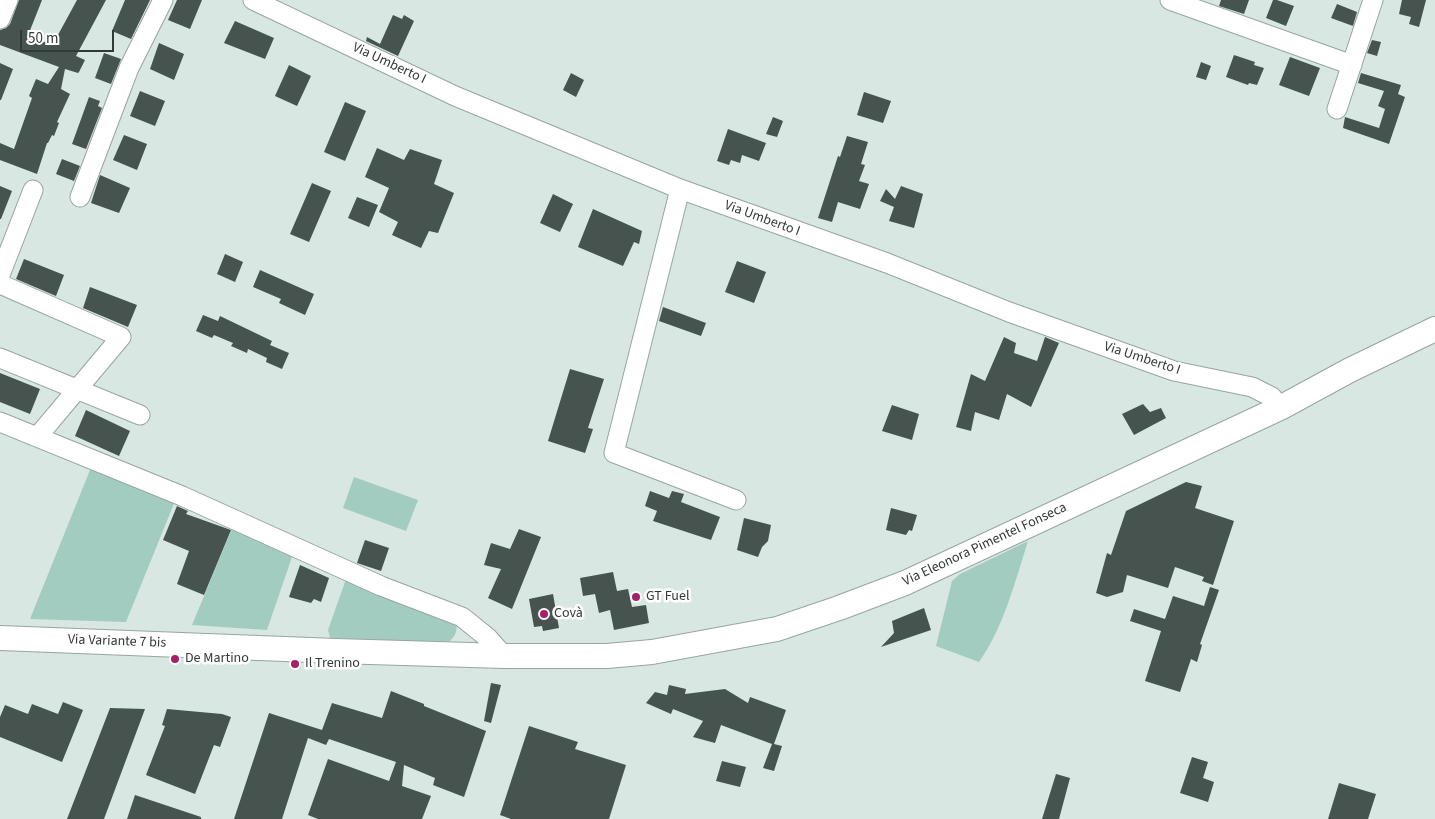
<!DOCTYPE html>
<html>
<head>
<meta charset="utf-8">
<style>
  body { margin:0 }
  #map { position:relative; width:1435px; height:819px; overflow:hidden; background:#d8e7e2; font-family:"Source Sans 3",sans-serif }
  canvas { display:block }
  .scale { position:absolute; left:20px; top:30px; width:94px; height:22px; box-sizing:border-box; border:2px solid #333937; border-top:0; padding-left:6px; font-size:15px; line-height:18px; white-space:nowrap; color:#333937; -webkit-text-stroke:4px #fff; paint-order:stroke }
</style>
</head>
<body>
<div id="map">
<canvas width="1435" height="819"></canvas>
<div class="scale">50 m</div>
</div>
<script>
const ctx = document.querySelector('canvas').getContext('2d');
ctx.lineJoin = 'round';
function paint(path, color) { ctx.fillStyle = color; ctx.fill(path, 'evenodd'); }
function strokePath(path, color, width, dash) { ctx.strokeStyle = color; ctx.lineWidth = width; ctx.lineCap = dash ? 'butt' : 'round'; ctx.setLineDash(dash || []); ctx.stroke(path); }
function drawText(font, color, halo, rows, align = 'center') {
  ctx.font = font + ' "Source Sans 3",sans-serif'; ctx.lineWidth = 5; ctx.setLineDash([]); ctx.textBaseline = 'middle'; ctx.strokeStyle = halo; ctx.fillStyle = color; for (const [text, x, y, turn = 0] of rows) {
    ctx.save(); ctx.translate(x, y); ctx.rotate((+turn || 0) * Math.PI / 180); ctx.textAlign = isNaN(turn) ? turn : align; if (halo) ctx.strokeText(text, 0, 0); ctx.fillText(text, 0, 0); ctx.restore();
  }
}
paint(new Path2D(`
  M92,465L175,501L126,622L30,619Z
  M354,477L418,500L406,531L343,508Z
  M233,526L293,554L267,630L192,625Z
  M1028,541C1016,579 1003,629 979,662L936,646L952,581L960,574Z
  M346,579L456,623C458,631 455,636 450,641L440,642L330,638L328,630Z`), '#a3ccc0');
paint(new Path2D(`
  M19,0H42L27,38L53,44L77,0H106L76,56L85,60L79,72L78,73L65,69L61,89L70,94L57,122L59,123L54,136L52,135L48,143H47L37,174L0,160V143L14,149L32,98L29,96L36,79L48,84L59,67L0,45V30L6,28L10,24Z
  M125,0H150L131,39L112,31Z
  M177,0H202L190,29L168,20Z
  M1221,0H1249L1244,14L1219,6Z
  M1273,0H1277L1294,6L1286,26L1266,18Z
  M1402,0H1426L1419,27L1409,24L1411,17L1399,14Z
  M1337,4L1357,12L1353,26L1331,18Z
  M393,15L402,19L404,15L414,21L398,56L366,41L367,37L380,44Z
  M235,21L274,38L265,59L224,43Z
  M1372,40L1381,42L1377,56L1367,53Z
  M159,43L184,54L174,80L150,69Z
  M104,53L121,59L111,84L95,78Z
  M1234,55L1255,62L1254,65L1264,68L1257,85L1249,83L1248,85L1226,77Z
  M1290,57L1320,68L1309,96L1279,85Z
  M1201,62L1211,66L1206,80L1196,77Z
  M0,63L13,69L1,100H0Z
  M289,65L311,76L297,106L275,96Z
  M571,73L584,80L576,97L563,90Z
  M1361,73L1401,85L1398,94L1405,97L1389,144L1343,128L1345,117L1379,128L1385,109L1378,106L1384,91L1358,83Z
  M140,91L165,101L155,126L130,116Z
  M864,92L891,101L883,123L857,115Z
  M89,97L100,101L98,106L102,108L86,149L72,144Z
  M345,102L366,111L345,161L324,152Z
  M773,117L783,121L777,137L766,134Z
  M728,129L766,143L759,161L742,155L740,163L731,160L729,165L717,161Z
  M124,135L147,144L137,170L113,160Z
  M847,136L868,142L861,164L865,165L859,181L869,184L860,209L838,202L832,222L818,218L838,156L840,157Z
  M377,148L404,160L410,149L442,160L434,184L454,193L438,233L429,231L421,248L392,235L398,222L379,212L389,188L365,177Z
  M62,159L80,166L74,181L56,174Z
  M100,175L130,188L119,213L91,203Z
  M312,183L331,191L309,242L290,234Z
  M0,186L12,191L1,219H0Z
  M901,186L923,194L914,228L889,221L894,207L880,201L886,189L895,199Z
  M553,194L573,204L560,232L540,223Z
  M357,197L378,205L369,227L348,218Z
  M593,209L642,231L639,244L634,242L623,266L578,247Z
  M225,254L243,262L235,282L217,274Z
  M24,259L64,275L56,296L16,279Z
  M737,261L766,272L754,303L725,292Z
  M260,270L314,294L305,315L279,303L281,299L253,287Z
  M90,287L137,305L128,327L83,308Z
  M663,307L706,323L701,336L659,321Z
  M203,315L218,321L220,316L272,341L270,345L289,353L282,369L266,362L267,358L248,349L247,353L231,346L233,343L214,335L212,338L196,331Z
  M1004,337L1016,343L1014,353L1037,361L1045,337L1059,343L1031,407L1007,394L999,420L975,412L971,431L956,427L971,374L985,381Z
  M570,369L604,379L588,428L593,429L585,453L548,441Z
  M0,373L40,389L30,414L0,402Z
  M1143,404L1150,412L1161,408L1166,418L1134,435L1122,414Z
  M892,405L919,414L912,440L882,431Z
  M86,410L130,431L119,456L75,436Z
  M1186,482L1202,486L1195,508L1234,521L1213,585L1202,581L1204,577L1175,567L1168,588L1127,575L1123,592L1107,597L1096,593L1107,553L1111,555L1126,511Z
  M650,491L669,498L672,491L684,494L681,502L720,517L711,540L653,521L657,511L645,506Z
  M177,506L188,511L186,514L231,530L204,595L177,584L189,551L163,540Z
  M891,508L917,515L912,531L909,530L906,535L886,530Z
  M744,518L771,525L768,541L762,547L758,557L737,550Z
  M519,529L541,537L512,609L488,598L501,569L484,565L491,543L510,549Z
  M365,540L389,548L381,571L357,563Z
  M300,565L329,578L321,602L314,599L311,603L289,597Z
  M613,572L617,591L628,589L632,607L646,605L649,623L614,630L610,610L599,613L595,594L583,596L580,578Z
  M1210,587L1219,590L1200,644L1202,645L1197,662L1191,659L1180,692L1145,681L1161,631L1130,621L1134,609L1165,619L1173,596L1204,606Z
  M553,594L559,628L543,631L542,626L534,627L529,599Z
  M924,608L931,630L881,647L894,633L892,621Z
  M491,683L501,685L491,723L484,721Z
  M669,685L686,689L685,694L725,689L748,703L750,697L786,710L774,744L782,746L774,771L763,768L772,744L721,725L715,743L693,737L703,721L673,709L671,714L646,703L655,692L667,695Z
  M391,691L424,704V706L486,731L464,797L433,785L435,778L404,765L402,786L431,796L422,819H318L308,815L328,759L389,781L396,762L329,739L326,745L308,738L282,819H234L269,713L322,730L332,703L382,718Z
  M63,702L83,710L62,762L0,737V717L5,705L28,714L32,704L58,714Z
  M110,708L145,709L104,819H67Z
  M167,709L222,714L231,717L220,747L214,745L195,794L146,775L165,726L162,725Z
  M529,726L578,742L575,749L626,765L609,819H511L500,815Z
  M1192,757L1208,762L1203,778L1214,782L1208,802L1180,793Z
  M722,761L746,767L740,787L716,781Z
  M1056,774L1070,778L1059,819H1042Z
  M1339,783L1376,794L1368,819H1328Z
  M135,795L201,817V819H127Z`), '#46534f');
const minor = new Path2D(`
  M253,0L455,96L680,189L887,263L1009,312L1174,371L1252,387L1272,397L1280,408
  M1170,0L1352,65
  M0,19L8,0
  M1337,109L1373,0
  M680,189L614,453L736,500
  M80,197L129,68L163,0
  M0,275L33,190
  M0,284L121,337L38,436
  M0,358L140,415
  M0,422L182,496L381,586L462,617L488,638L504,656`);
const major = new Path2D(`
  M0,638L336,651L504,656H607L652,652L777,629L839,608L905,583L1280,408L1350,370L1435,329`);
strokePath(minor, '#97a5a1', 21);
strokePath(major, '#97a5a1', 26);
strokePath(minor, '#fff', 19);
strokePath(major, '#fff', 24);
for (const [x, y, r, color] of [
  [636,597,5,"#a71f66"],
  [544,614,5,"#a71f66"],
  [175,659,5,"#a71f66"],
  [295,664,5,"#a71f66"]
]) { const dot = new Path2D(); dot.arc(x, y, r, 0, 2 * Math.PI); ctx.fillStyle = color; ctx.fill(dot); strokePath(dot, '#fff', 2); }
drawText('14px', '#333937', '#fff', [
  ["Via Umberto I",389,64,25],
  ["Via Umberto I",762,219,20],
  ["Via Umberto I",1142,359,18],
  ["Via Eleonora Pimentel Fonseca",985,545,-25],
  ["Via Variante 7 bis",117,642,2]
]);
drawText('14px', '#333937', '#fff', [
  ["GT Fuel",646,597],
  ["Covà",554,614],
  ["De Martino",185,659],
  ["Il Trenino",305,664]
], 'left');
</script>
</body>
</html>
